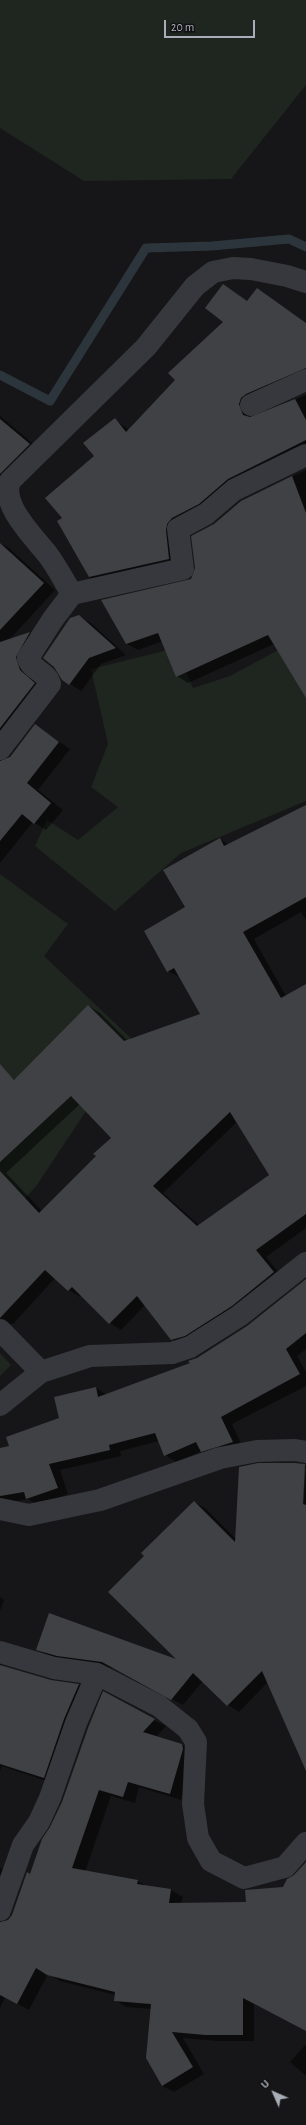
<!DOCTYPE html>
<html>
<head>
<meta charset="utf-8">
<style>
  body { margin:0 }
  #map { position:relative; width:306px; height:2125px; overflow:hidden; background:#161618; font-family:"Alegreya Sans",sans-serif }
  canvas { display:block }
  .north { position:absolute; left:254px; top:2073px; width:40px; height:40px; -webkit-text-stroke:3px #111113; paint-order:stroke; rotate:315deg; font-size:11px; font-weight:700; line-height:16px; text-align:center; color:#a8adb8 }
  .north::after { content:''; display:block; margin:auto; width:14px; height:18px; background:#a8adb8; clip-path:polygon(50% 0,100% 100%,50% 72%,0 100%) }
  .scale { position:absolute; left:164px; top:20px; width:91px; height:18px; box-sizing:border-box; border:2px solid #a8adb8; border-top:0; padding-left:5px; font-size:12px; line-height:14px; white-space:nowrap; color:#a8adb8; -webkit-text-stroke:3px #111113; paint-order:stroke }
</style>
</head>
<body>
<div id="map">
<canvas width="306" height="2125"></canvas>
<div class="north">U</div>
<div class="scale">20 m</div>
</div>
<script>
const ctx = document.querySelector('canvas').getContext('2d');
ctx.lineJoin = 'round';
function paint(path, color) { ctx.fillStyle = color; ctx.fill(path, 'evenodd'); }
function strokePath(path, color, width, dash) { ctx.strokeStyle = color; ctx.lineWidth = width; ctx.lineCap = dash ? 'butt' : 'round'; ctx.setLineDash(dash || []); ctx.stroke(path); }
paint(new Path2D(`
  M0,0H306V85L231,179L84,181L0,128Z
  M306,635V801L181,853L115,911L35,846L47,820L78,840L118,807L91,787L108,744L91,669L176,648L193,688L230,676Z
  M0,874L68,924L44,956L133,1040L37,1185L0,1227Z
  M0,1353L11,1365L0,1376Z`), '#1e261f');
paint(new Path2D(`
  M223,285L248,302L258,289L306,323V378L250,410L251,418L256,417L306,395V453L183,524L180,565L101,583L89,577L63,519L115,420L129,430L176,380L225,322Z
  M0,416L42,451L0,479Z
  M306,470V696L274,644L188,683L177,676L163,641L138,650L127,644L192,580L215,524L241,501Z
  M0,543L9,548L55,590L9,640L30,633L42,639L27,665L46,691L0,754ZM21,646H23L14,662L12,661Z
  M79,616L91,623L126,655L101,664L81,691L62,679Z
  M35,725L70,749L38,790L63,810L46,830L33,822L0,863V759L1,762L6,761Z
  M306,806V920L301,912L254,939L286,996L306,985V1228L266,1257L284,1279L184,1346L172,1339L145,1305L121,1330L110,1323L81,1295L80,1297L69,1290L55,1278L13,1324H8L0,1332V1089L12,1078L16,1080L89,1006L100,1013L128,1041L201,1015L179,977L168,971L187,907L220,839L229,845ZM80,1104L112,1138L97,1156L42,1211L6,1173ZM237,1122L270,1175L200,1226L163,1193Z
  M306,1280V1349L297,1356L306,1372V1386L232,1424L243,1448L213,1457L202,1451L176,1462L165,1455L159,1441L120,1451L121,1456L60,1470L68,1494L38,1505L28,1499L0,1504V1449L10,1447L60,1419L96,1388L107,1395L191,1364L247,1327Z
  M304,1465L306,1466V1762L268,1682L239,1712L228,1705L203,1681L183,1705L114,1668L69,1662L48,1655L37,1649L180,1661L145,1556L194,1502L205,1508L237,1540ZM304,1468H306L303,1509H301Z
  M0,1597L4,1600L0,1611Z
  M0,1664L3,1667L50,1681L79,1685L90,1692L55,1784L2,1766L0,1771Z
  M154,1720L166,1726L156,1737L182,1745L194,1751V1756L181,1800L139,1787L135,1803L111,1796L85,1872L138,1881L146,1886L171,1890L183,1897L181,1904L247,1903L283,1888L306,1864V2030L254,2004V2041H217L183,2038L204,2074L174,2092L162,2086L152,2009L126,2007L115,2000V1995L60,1981L48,1974L29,2010L5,1997L0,2008V1916L1,1923L9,1920L13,1915L31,1875L43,1840Z
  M0,1868L13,1876L0,1912Z
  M306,2044V2076L290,2062Z`), '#0007');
strokePath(new Path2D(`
  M0,375L50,401L146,248L212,246L289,239L306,247`), '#2c353c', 9);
paint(new Path2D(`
  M223,284L247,301L257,288L306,323V368L246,394L241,398L239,404L243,415L250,417L295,399L306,420V440L228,479L199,504L172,518L167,524L166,530L169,559L89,577L57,521L62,518L45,498L94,456L83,443L115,418L126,432L175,380L168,373L223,322L205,308Z
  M0,419L30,444L0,474Z
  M292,476L306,513V698L268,635L176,677L158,633L126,644L101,600L191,579L195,568L191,536L214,524L241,501Z
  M0,543L44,583L0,630Z
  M79,615L116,648L89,658L69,685L62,680L54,667L43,658L70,618Z
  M30,632L16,657L20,670L35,683L0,728V642Z
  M35,724L59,742L27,783L51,803L34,824L22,814L0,841V761L10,757Z
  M306,805V897L243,932L281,998L306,984V1214L256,1250L274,1272L232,1306L185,1336L171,1340L137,1296L109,1324L72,1287L68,1291L45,1270L0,1318V1171L39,1213L96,1156L93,1154L111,1138L71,1096L0,1162V1064L14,1080L88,1005L124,1041L200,1014L174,968L167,972L144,931L185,907L163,870L220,838L224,846ZM230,1112L269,1175L197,1226L153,1186Z
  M306,1279V1333L286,1349L300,1374L221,1417L233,1442L201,1452L196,1442L164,1456L155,1433L109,1445L110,1450L49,1464L58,1488L26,1499L24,1492L0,1496V1448L9,1446L6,1437L59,1418L54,1397L96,1387L98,1397L190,1363L188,1361L197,1358L247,1326Z
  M258,1463H294L305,1464L303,1504L306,1505V1771L262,1671L227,1706L193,1673L171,1700L102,1662L57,1656L36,1650L49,1613L176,1659L108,1592L144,1556L141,1553L194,1501L235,1542L239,1467Z
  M0,1665L51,1680L79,1684L64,1719L44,1778L0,1764Z
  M103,1691L155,1719L143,1732L182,1744L183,1749L170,1794L128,1782L123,1797L99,1790L72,1868L138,1880L137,1884L171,1889L169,1903L246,1902L245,1890L283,1887L287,1879L294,1875L306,1862V2031L243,1998V2035H205L172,2032L193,2067L162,2086L146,2058L151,2004L114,2001L115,1992L47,1975L36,1968L17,2004L0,1995V1922L8,1920L12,1915L27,1872L30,1874L42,1839L50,1827L62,1802L88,1728Z`), '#404145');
strokePath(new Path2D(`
  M251,405L306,380
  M72,594C64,581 57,567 48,555C35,538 0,505 10,481L146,347L195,286L213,272L233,268L251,269L287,276L306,282
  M0,749L50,684C47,672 31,670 28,658L53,619L72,594L183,569L178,529L206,514L234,490L306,455
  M0,1330L41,1372
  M0,1405L41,1372L90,1356L172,1353L190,1347L239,1316L306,1263
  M0,1509L29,1515L100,1500L220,1458L257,1451L295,1450L306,1452
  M0,1652L54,1668L97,1674L159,1706L188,1729L196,1742L193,1804L198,1838L211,1861L244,1878L285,1867L306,1843
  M0,1910L23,1845L39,1822L50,1798L76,1723L97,1674`), '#37383d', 22);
</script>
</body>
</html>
